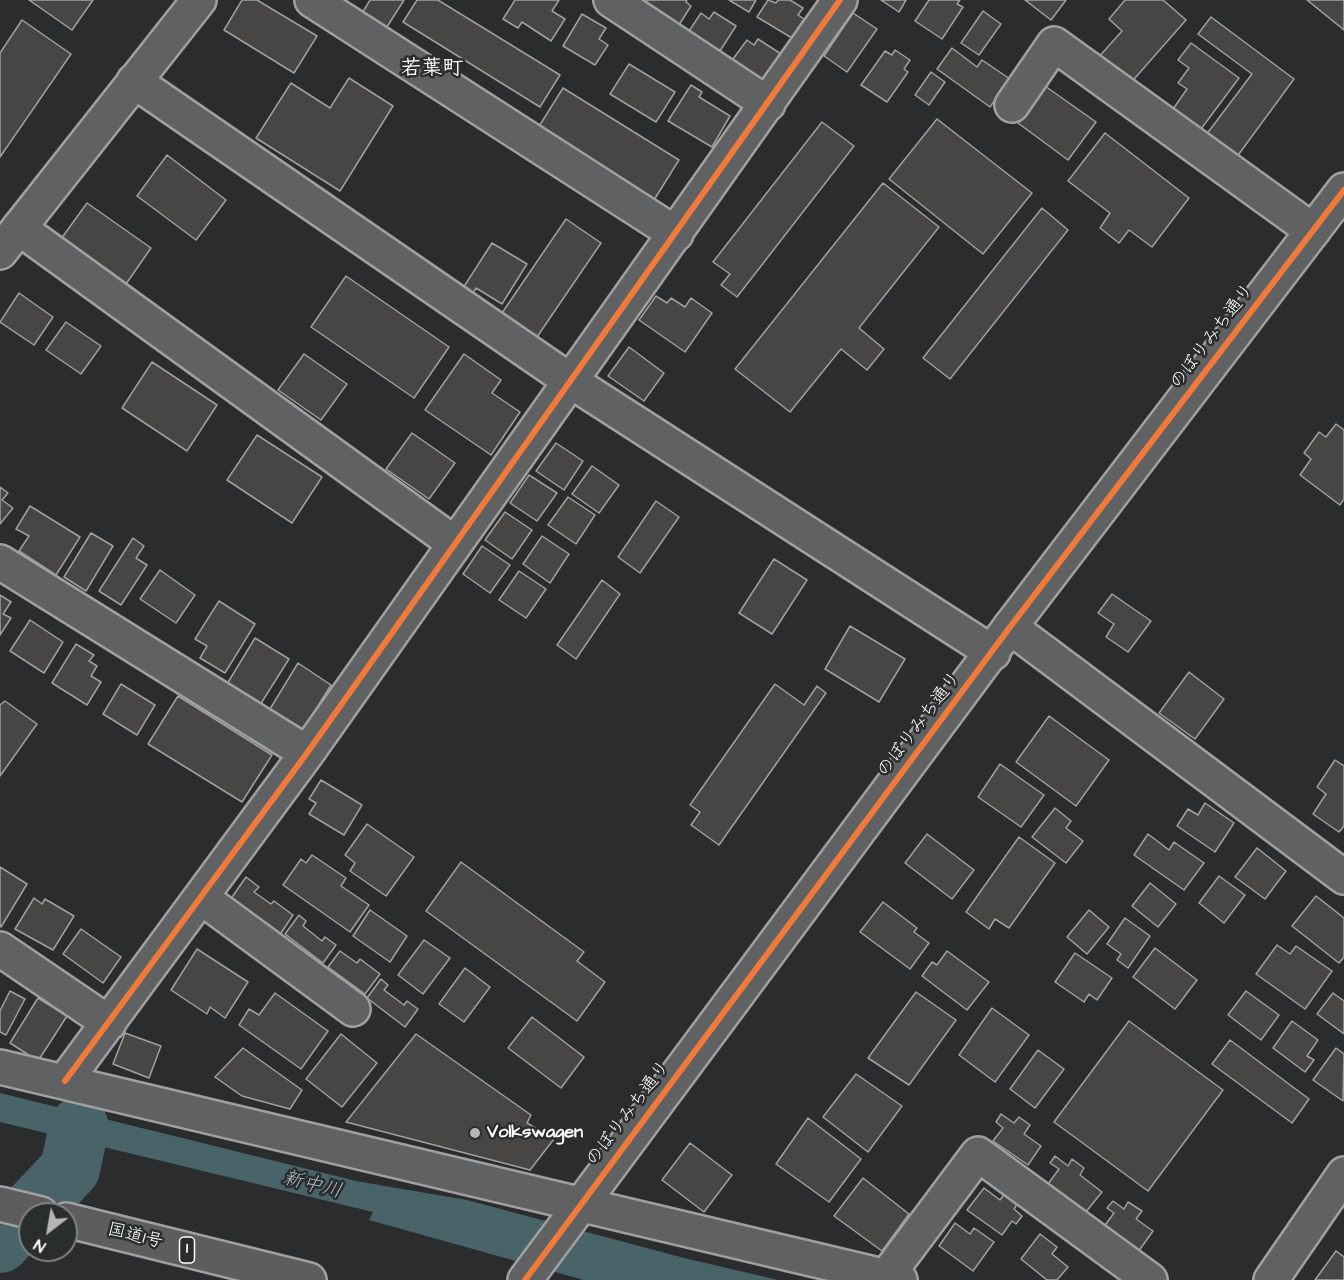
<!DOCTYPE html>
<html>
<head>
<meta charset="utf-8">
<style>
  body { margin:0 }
  #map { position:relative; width:1344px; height:1280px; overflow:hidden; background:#2b2c2d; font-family:"Architects Daughter",sans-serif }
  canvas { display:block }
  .north { position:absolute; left:18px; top:1202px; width:60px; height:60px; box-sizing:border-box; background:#2a2d2e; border:2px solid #7f8182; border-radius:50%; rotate:211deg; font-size:16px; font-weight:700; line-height:24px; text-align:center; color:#fff }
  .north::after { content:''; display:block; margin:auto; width:21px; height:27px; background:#b5b5b6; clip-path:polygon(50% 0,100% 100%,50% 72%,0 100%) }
</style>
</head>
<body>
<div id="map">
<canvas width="1344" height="1280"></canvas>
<div class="north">N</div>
</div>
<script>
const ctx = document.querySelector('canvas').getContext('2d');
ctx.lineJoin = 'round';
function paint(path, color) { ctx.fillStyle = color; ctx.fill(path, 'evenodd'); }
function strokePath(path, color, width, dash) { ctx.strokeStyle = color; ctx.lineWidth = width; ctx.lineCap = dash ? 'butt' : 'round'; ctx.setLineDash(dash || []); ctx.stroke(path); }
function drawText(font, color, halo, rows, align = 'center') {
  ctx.font = font + ' "Architects Daughter","Klee One",sans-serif'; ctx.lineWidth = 5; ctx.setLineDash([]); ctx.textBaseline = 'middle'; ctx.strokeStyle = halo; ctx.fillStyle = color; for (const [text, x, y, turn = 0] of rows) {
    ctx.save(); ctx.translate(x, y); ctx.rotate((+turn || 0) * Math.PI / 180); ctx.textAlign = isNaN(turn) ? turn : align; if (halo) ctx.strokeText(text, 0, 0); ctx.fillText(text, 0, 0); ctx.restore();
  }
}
paint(new Path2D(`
  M0,1093L356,1181L467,1200L684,1258L778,1280H584L369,1220L373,1212L0,1122Z`), '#496469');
strokePath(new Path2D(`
  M0,1243L70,1169L79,1127`), '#496469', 60);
const building = new Path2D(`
  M29,0H93L72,30Z
  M242,0H257L317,36L294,73L224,30Z
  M370,0H404L385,30L361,15Z
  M417,0H438L560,75L540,107L403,22Z
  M515,0H559L552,11L565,19L551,41L522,22L518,28L503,19Z
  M647,0H687L686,2L691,6L679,25L645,4Z
  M729,0H756L749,12Z
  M768,0L776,3L778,0H790L803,8L798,15L804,19L792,38L757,17Z
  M881,0H906L899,12Z
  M929,0H960L957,4L963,7L942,39L915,21Z
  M1025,0H1066L1051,20Z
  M1125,0H1163L1186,20L1128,86L1097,59L1122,31L1109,19Z
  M1307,0H1344V30Z
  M983,11L1001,24L979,55L961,43Z
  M714,12L736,26L720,51L689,31L701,13L709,19Z
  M853,13L877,29L847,72L824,56Z
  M582,14L606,28L599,39L608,45L595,65L563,46Z
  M1211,17L1294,79L1236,158L1206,135L1252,74L1198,34Z
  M22,20L71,54L0,157V53Z
  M758,39L781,54L762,80L733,59L747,40L754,45Z
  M1191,43L1239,78L1198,133L1171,112L1187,89L1178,83L1189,68L1178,60Z
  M952,48L977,67L982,60L1010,79L990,107L937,69Z
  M895,50L910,60L904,69L908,72L887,102L861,85L885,51L892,55Z
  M629,64L675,92L656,122L610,94Z
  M931,72L945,82L929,105L915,95Z
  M349,78L393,106L340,191L256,138L291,83L330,108Z
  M691,85L702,92L699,97L730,116L712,147L668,121Z
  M1045,86L1096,122L1068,160L1018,123Z
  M563,88L679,160L654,200L538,128Z
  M937,119L1032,193L983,254L889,179Z
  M822,122L854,146L737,297L721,285L730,274L713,262Z
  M1105,133L1189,198L1152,247L1129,230L1119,243L1100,228L1110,213L1068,181Z
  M167,155L226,200L196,240L137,196Z
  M883,183L939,227L859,328L884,349L867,370L841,349L790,412L735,369Z
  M87,203L151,248L126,284L61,239Z
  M1042,208L1068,230L950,379L923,358Z
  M566,219L601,243L537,337L502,313Z
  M492,243L527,264L502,304L476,288L472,295L463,288Z
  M346,276L449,347L414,398L311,327Z
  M19,293L53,317L34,345L0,322Z
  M656,296L667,303L671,298L685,307L691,298L712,313L685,352L639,320Z
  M66,322L101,346L81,374L46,350Z
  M629,347L664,373L644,401L608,376Z
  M304,354L347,384L321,420L278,390Z
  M464,354L501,380L492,393L520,412L491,455L425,410Z
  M152,362L217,405L187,451L122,408Z
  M1336,424L1344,430V499L1340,505L1300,475L1311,459L1304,453L1319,432L1326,437Z
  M412,433L455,463L429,499L386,469Z
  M257,435L322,477L292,523L227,480Z
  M556,443L583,461L564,490L536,471Z
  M592,466L619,485L599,513L572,494Z
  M529,475L557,493L537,521L510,503Z
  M0,487L8,493L2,500L13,508L0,524Z
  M568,497L595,515L576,544L548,525Z
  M656,501L679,517L640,573L618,557Z
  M30,506L80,537L56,575L19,551L29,536L16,529Z
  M505,512L532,530L512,559L485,540Z
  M91,533L113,546L86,591L64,577Z
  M542,536L569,554L550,583L523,564Z
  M133,538L144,546L136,558L147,565L121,605L99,591Z
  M482,546L510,565L490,593L463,574Z
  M774,559L807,580L772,634L739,613Z
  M160,570L195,595L176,623L140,599Z
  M519,571L546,589L526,618L499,600Z
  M602,580L620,594L576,659L557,645Z
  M1112,594L1151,621L1128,652L1106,637L1114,624L1098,613Z
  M0,595L11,602L3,614L11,618L0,635Z
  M219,601L255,624L225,673L200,658L207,646L195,639Z
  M30,620L63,642L44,673L10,651Z
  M850,626L905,659L879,702L825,669Z
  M255,638L289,659L260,705L227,684Z
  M76,644L94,655L89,661L97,666L91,676L101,682L87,705L52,683Z
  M298,663L331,685L303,730L270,709Z
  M1189,672L1224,699L1195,739L1159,713Z
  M121,684L155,705L137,735L103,714Z
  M775,684L804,705L817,686L826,693L719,845L691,825L700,812L690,805Z
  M178,696L272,755L242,802L148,744Z
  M5,701L37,724L0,776V705Z
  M1049,716L1109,760L1076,806L1016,762Z
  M1335,760L1344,766V826L1339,832L1313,814L1326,794L1317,787Z
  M1000,764L1044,795L1021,827L978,797Z
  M321,780L362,805L344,835L309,814L316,803L309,799Z
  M1205,803L1234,823L1215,852L1177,826L1188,809L1198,815Z
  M1055,808L1071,821L1066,828L1083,841L1066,863L1032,837Z
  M367,824L414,857L386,896L350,871L355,863L345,855Z
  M927,834L974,870L952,899L905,863Z
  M1148,834L1169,850L1174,842L1204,863L1184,890L1134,855Z
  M1019,837L1055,863L1009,928L995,919L989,929L966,912Z
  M1257,848L1286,871L1265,899L1235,877Z
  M312,855L346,878L341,886L369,905L350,932L283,885L301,859L306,863Z
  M461,862L584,952L577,961L605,982L577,1021L426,911Z
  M0,867L27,884L1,927L0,926Z
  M1219,876L1245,895L1224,923L1199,903Z
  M246,877L259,887L254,892L271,904L274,901L293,915L279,936L230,900Z
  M1150,883L1176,904L1158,927L1132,906Z
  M1316,896L1344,918V957L1339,963L1292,926Z
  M34,898L42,904L45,899L74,916L53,950L15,929Z
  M883,902L917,928L914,932L929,943L910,969L860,932Z
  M370,910L407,936L390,962L353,936Z
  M1089,910L1109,927L1087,954L1067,937Z
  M299,915L306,921L303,926L322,941L325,937L336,945L323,963L285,934Z
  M1125,918L1150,936L1128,968L1117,960L1121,954L1107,944Z
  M81,929L121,957L103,983L63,954Z
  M424,940L450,958L423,994L398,975Z
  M1277,945L1290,954L1296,946L1332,971L1305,1009L1256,974Z
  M1155,948L1197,980L1175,1009L1133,977Z
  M197,949L248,982L225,1018L210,1007L207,1014L171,990Z
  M340,951L357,963L360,959L380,974L365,994L328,967Z
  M947,951L989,982L967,1010L922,976L932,962L937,965Z
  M1075,953L1112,978L1097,1000L1089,994L1084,1002L1055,982Z
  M465,968L490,987L464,1022L439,1004Z
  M381,979L388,985L384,990L404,1005L407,1001L418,1009L405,1027L367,998Z
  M10,991L25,999L6,1035L0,1032V1011Z
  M1246,991L1279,1015L1261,1040L1228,1015Z
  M916,992L956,1020L909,1085L868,1058Z
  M275,993L328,1031L301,1069L239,1025L249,1009L259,1015Z
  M1333,993L1344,1001V1034L1317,1014Z
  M38,998L67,1016L38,1061L10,1043Z
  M992,1008L1029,1035L995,1082L959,1055Z
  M532,1017L584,1057L561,1088L508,1048Z
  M1129,1021L1223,1090L1148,1191L1054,1122Z
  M1292,1021L1318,1040L1307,1056L1314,1060L1305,1072L1273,1048Z
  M125,1033L161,1046L149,1078L113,1064Z
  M341,1034L377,1063L342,1107L306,1079Z
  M416,1034L531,1115L527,1123L554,1139L530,1170L346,1122Z
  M1230,1040L1309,1099L1292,1123L1212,1064Z
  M243,1048L302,1090L290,1109L242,1096L215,1077Z
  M1336,1048L1344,1054L1343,1101L1313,1080Z
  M1038,1050L1064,1069L1035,1108L1010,1089Z
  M856,1074L902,1106L868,1152L823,1117Z
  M1001,1114L1014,1123L1019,1117L1030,1125L1024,1134L1041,1146L1028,1165L993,1141L1003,1128L996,1122Z
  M808,1118L861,1159L829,1202L776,1164Z
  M690,1143L732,1175L704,1212L662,1180Z
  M1055,1156L1068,1166L1072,1159L1084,1168L1080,1175L1102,1192L1085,1213L1048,1184L1059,1169L1050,1163Z
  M863,1178L909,1214L882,1251L834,1216Z
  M984,1188L1000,1200L1005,1193L1018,1203L1014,1209L1022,1216L1016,1224L1012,1221L1002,1235L967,1210Z
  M1113,1201L1124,1209L1128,1202L1142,1211L1136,1219L1153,1231L1138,1252L1103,1228L1114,1213L1107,1208Z
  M955,1223L970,1234L974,1228L994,1242L973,1271L939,1246Z
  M1040,1234L1057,1247L1052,1254L1068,1267L1057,1280H1047L1021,1259Z
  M1336,1251L1344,1257V1280H1315Z`);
paint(building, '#484644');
strokePath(building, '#a0a0a0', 1.5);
const minor = new Path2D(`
  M312,0L676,234
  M611,0L768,104
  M134,81L569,380L993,653
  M1012,105L1054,44L1313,231
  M19,228L454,543
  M0,562L307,753
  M1010,627L1344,877
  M202,898L353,1009
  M0,949L109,1023
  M0,1067L900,1280
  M65,1081L307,753L840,0
  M886,1277L978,1154L1150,1280`);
const tertiary = new Path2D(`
  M0,252L199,0
  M525,1280L1010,627L1344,190
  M1271,1280L1344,1174`);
const trunk = new Path2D(`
  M0,1204L41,1214
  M66,1220L309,1280`);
strokePath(minor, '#a0a0a0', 38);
strokePath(tertiary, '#a0a0a0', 38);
strokePath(trunk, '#a0a0a0', 38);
strokePath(minor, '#606162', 33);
strokePath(tertiary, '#606162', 33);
strokePath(trunk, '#5e5d5d', 33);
strokePath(new Path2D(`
  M65,1081L307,753L840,0
  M525,1280L1010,627L1344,190`), '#f17a3a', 6);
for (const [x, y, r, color] of [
  [475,1133,6,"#b5b5b6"]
]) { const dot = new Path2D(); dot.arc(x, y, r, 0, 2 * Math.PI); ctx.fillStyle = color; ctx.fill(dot); strokePath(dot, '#2a2d2e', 2); }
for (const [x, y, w] of [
  [187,1250,15]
]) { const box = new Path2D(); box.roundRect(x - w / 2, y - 13, w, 26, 4.5); ctx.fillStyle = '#2a2d2e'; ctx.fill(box); strokePath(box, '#fff', 1.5); }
drawText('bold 16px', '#fff', null, [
  ["1",187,1250]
]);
drawText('18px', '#fff', '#2a2d2e', [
  ["のぼりみち通り",1213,337,-53],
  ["のぼりみち通り",920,725,-53],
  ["のぼりみち通り",629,1114,-53],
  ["国道1号",135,1237,14]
]);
drawText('bold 18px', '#fff', '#2a2d2e', [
  ["Volkswagen",487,1133]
], 'left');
drawText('italic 20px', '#aebcbe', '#2a2d2e', [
  ["新中川",312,1186,14]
]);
drawText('bold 21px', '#fff', '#2a2d2e', [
  ["若葉町",432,70]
]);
</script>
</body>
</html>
